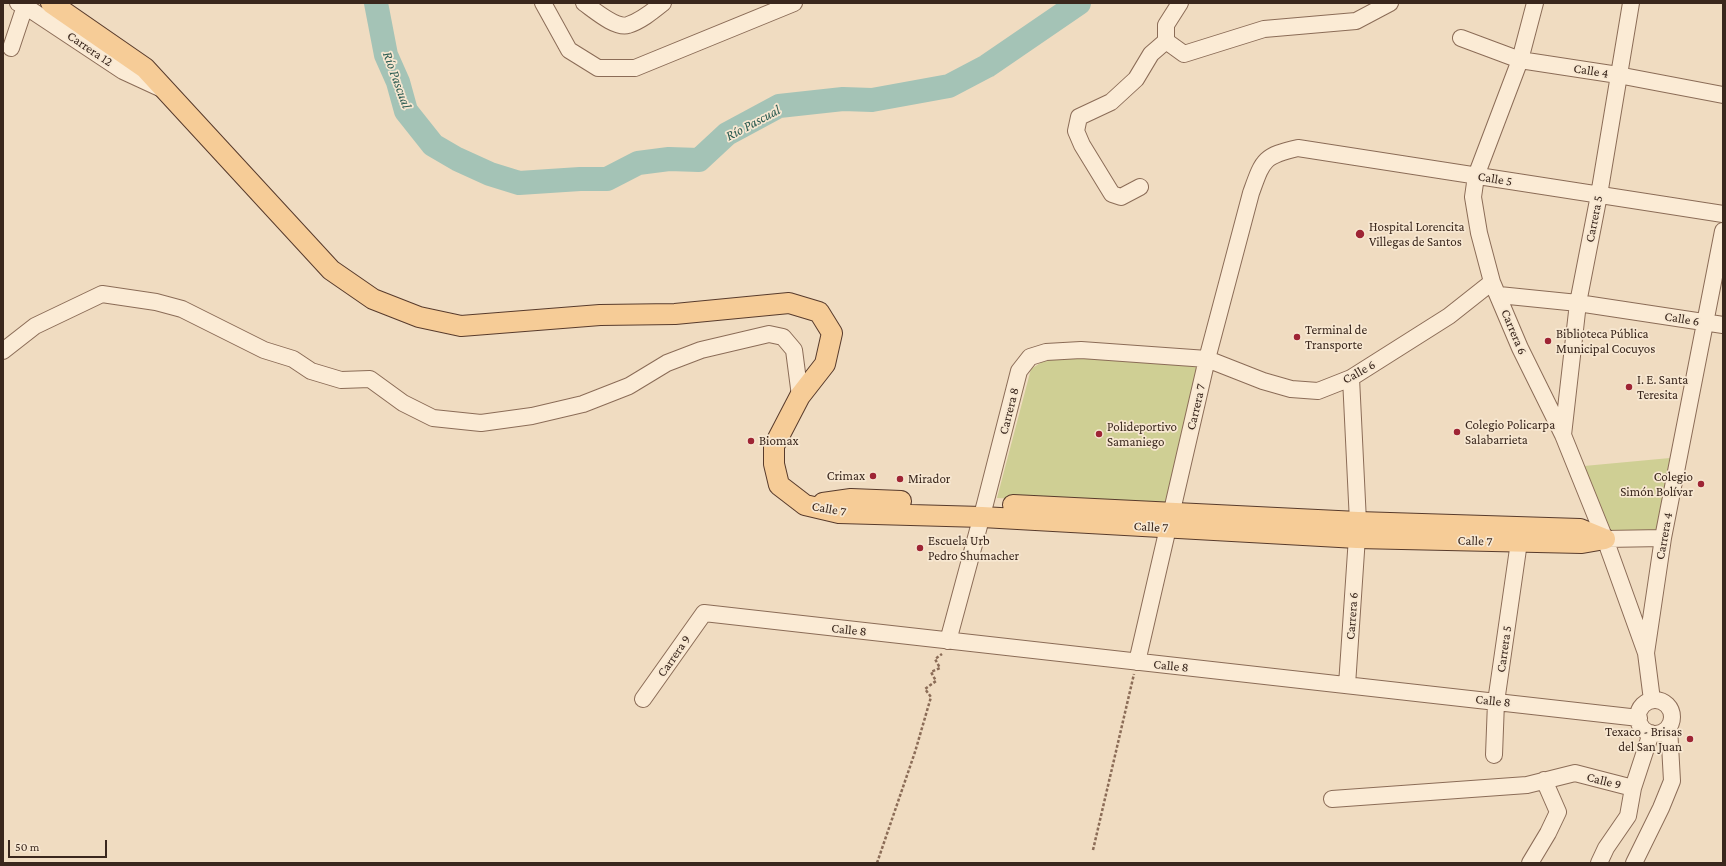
<!DOCTYPE html>
<html>
<head>
<meta charset="utf-8">
<style>
  body { margin:0 }
  #map { position:relative; width:1726px; height:866px; overflow:hidden; background:#f0dcc1; font-family:"Crimson Pro",serif }
  canvas { display:block }
  .frame { position:absolute; inset:0; border:4px solid #3a271d; pointer-events:none }
  .scale { position:absolute; left:8px; top:840px; width:99px; height:18px; box-sizing:border-box; border:2px solid #3a271d; border-top:0; padding-left:5px; font-size:12px; line-height:14px; white-space:nowrap; color:#3a271d; -webkit-text-stroke:3px #f7e7d1; paint-order:stroke }
</style>
</head>
<body>
<div id="map">
<canvas width="1726" height="866"></canvas>
<div class="frame"></div>
<div class="scale">50 m</div>
</div>
<script>
const ctx = document.querySelector('canvas').getContext('2d');
ctx.lineJoin = 'round';
function paint(path, color) { ctx.fillStyle = color; ctx.fill(path, 'evenodd'); }
function strokePath(path, color, width, dash) { ctx.strokeStyle = color; ctx.lineWidth = width; ctx.lineCap = dash ? 'butt' : 'round'; ctx.setLineDash(dash || []); ctx.stroke(path); }
function drawText(font, color, halo, rows, align = 'center') {
  ctx.font = font + ' "Crimson Pro",serif'; ctx.lineWidth = 3.5; ctx.setLineDash([]); ctx.textBaseline = 'middle'; ctx.strokeStyle = halo; ctx.fillStyle = color; for (const [text, x, y, turn = 0] of rows) {
    ctx.save(); ctx.translate(x, y); ctx.rotate((+turn || 0) * Math.PI / 180); ctx.textAlign = isNaN(turn) ? turn : align; if (halo) ctx.strokeText(text, 0, 0); ctx.fillText(text, 0, 0); ctx.restore();
  }
}
paint(new Path2D(`
  M1065,356L1200,362L1167,506L997,498L1031,369L1045,360Z
  M1670,458L1658,533H1607L1584,466Z`), '#cfcf94');
strokePath(new Path2D(`
  M376,3L386,55L398,82L406,111L433,145L457,159L490,174L519,183L580,179H607L638,163L669,159L699,160L727,134L779,106L843,99L872,100L949,86L987,66L1079,3`), '#a4c3b6', 24);
const minor = new Path2D(`
  M18,3L25,6L123,71L162,89
  M543,3L569,50L598,68H635L794,3
  M584,3C594,10 616,29 628,25C641,21 653,11 663,3
  M1535,3L1520,60L1476,176L1473,197L1479,233L1492,282L1520,348L1563,435L1605,539L1646,653
  M1461,38L1520,60L1618,75L1723,95
  M1166,41L1184,54L1264,29L1356,21L1390,3
  M1166,41V25L1180,3
  M11,48L25,6
  M1140,187L1121,197L1112,194L1082,145L1076,131L1079,117L1111,102L1136,79L1151,54L1166,41
  M1499,295L1578,303L1723,325
  M3,351L35,326L102,294L156,302L182,309L264,350L293,359L311,371L341,380L370,379L403,403L433,418L481,423L532,416L583,404L629,386L667,363L701,350L769,334L783,337L794,350L800,396
  M1563,435L1578,303L1599,195L1631,3
  M1605,539L1663,538
  M948,641L985,504L1019,371L1030,357L1046,352L1081,350L1207,359L1263,381L1291,389L1318,391L1351,378L1449,316L1492,282
  M1137,662L1207,359L1251,193C1263,160 1263,156 1298,148L1723,214
  M1347,685L1358,522L1351,378
  M643,699L704,613L1639,718
  M1652,700L1646,653L1663,538L1723,231
  M1638 717a17 17 0 1 1 34 0a17 17 0 1 1-34 0Z
  M1494,755L1496,702L1519,542
  M1332,799L1527,785L1575,773L1633,788
  M1530,863L1548,833L1558,812L1544,780
  M1599,863L1606,848L1628,816L1633,788L1651,733
  M1634,863L1661,808L1672,781L1669,727`);
const major = new Path2D(`
  M51,3L145,68L331,270L373,299L419,317L461,326L600,315L675,314L789,303L819,312L832,333L825,364L800,396L774,446V464L779,485L805,505L839,513L982,517L1357,538L1582,543L1605,539
  M823,503L851,499L901,501
  M1013,505L1358,522L1580,529L1602,538`);
strokePath(minor, '#8b6c57', 18);
strokePath(major, '#583b2c', 22);
strokePath(new Path2D(`
  M1093,850L1134,674
  M877,863L915,752L931,697L925,689L936,681L931,672L940,668L935,659L942,654`), '#8b6c57', 2.5, [3, 2]);
strokePath(minor, '#fbebd5', 16);
strokePath(major, '#f6cc97', 20);
for (const [x, y, r, color] of [
  [1360,234,5,"#9e2434"],
  [1297,337,4,"#9e2434"],
  [1548,341,4,"#9e2434"],
  [1629,387,4,"#9e2434"],
  [1457,432,4,"#9e2434"],
  [1099,434,4,"#9e2434"],
  [751,441,4,"#9e2434"],
  [873,476,4,"#9e2434"],
  [900,479,4,"#9e2434"],
  [1701,484,4,"#9e2434"],
  [920,548,4,"#9e2434"],
  [1690,739,4,"#9e2434"]
]) { const dot = new Path2D(); dot.arc(x, y, r, 0, 2 * Math.PI); ctx.fillStyle = color; ctx.fill(dot); strokePath(dot, '#f7e7d1', 1.5); }
drawText('13px', '#3a271d', '#f7e7d1', [
  ["Carrera 12",90,49,34],
  ["Calle 4",1591,71,9],
  ["Calle 5",1495,179,9],
  ["Carrera 5",1594,219,-79],
  ["Calle 6",1682,319,9],
  ["Carrera 6",1514,332,67],
  ["Calle 6",1359,372,-29],
  ["Carrera 7",1196,407,-77],
  ["Carrera 8",1009,411,-76],
  ["Calle 7",829,509,10],
  ["Calle 7",1151,527,3],
  ["Carrera 4",1664,536,-80],
  ["Calle 7",1475,541,2],
  ["Carrera 6",1352,616,-86],
  ["Calle 8",849,630,6],
  ["Carrera 5",1504,649,-82],
  ["Carrera 9",674,656,-55],
  ["Calle 8",1171,666,6],
  ["Calle 8",1493,701,6],
  ["Calle 9",1604,781,14]
]);
drawText('13px', '#3a271d', '#f7e7d1', [
  ["Hospital Lorencita",1369,227],
  ["Villegas de Santos",1369,242],
  ["Terminal de",1305,330],
  ["Transporte",1305,345],
  ["Biblioteca Pública",1556,334],
  ["Municipal Cocuyos",1556,349],
  ["I. E. Santa",1637,380],
  ["Teresita",1637,395],
  ["Colegio Policarpa",1465,425],
  ["Salabarrieta",1465,440],
  ["Polideportivo",1107,427],
  ["Samaniego",1107,442],
  ["Biomax",759,441],
  ["Crimax",865,476,"right"],
  ["Colegio",1693,477,"right"],
  ["Simón Bolívar",1693,492,"right"],
  ["Mirador",908,479],
  ["Escuela Urb",928,541],
  ["Pedro Shumacher",928,556],
  ["Texaco - Brisas",1682,732,"right"],
  ["del San Juan",1682,747,"right"]
], 'left');
drawText('italic 14px', '#2b5b51', '#f7e7d1', [
  ["Río Pascual",397,80,70],
  ["Río Pascual",753,123,-28]
]);
</script>
</body>
</html>
